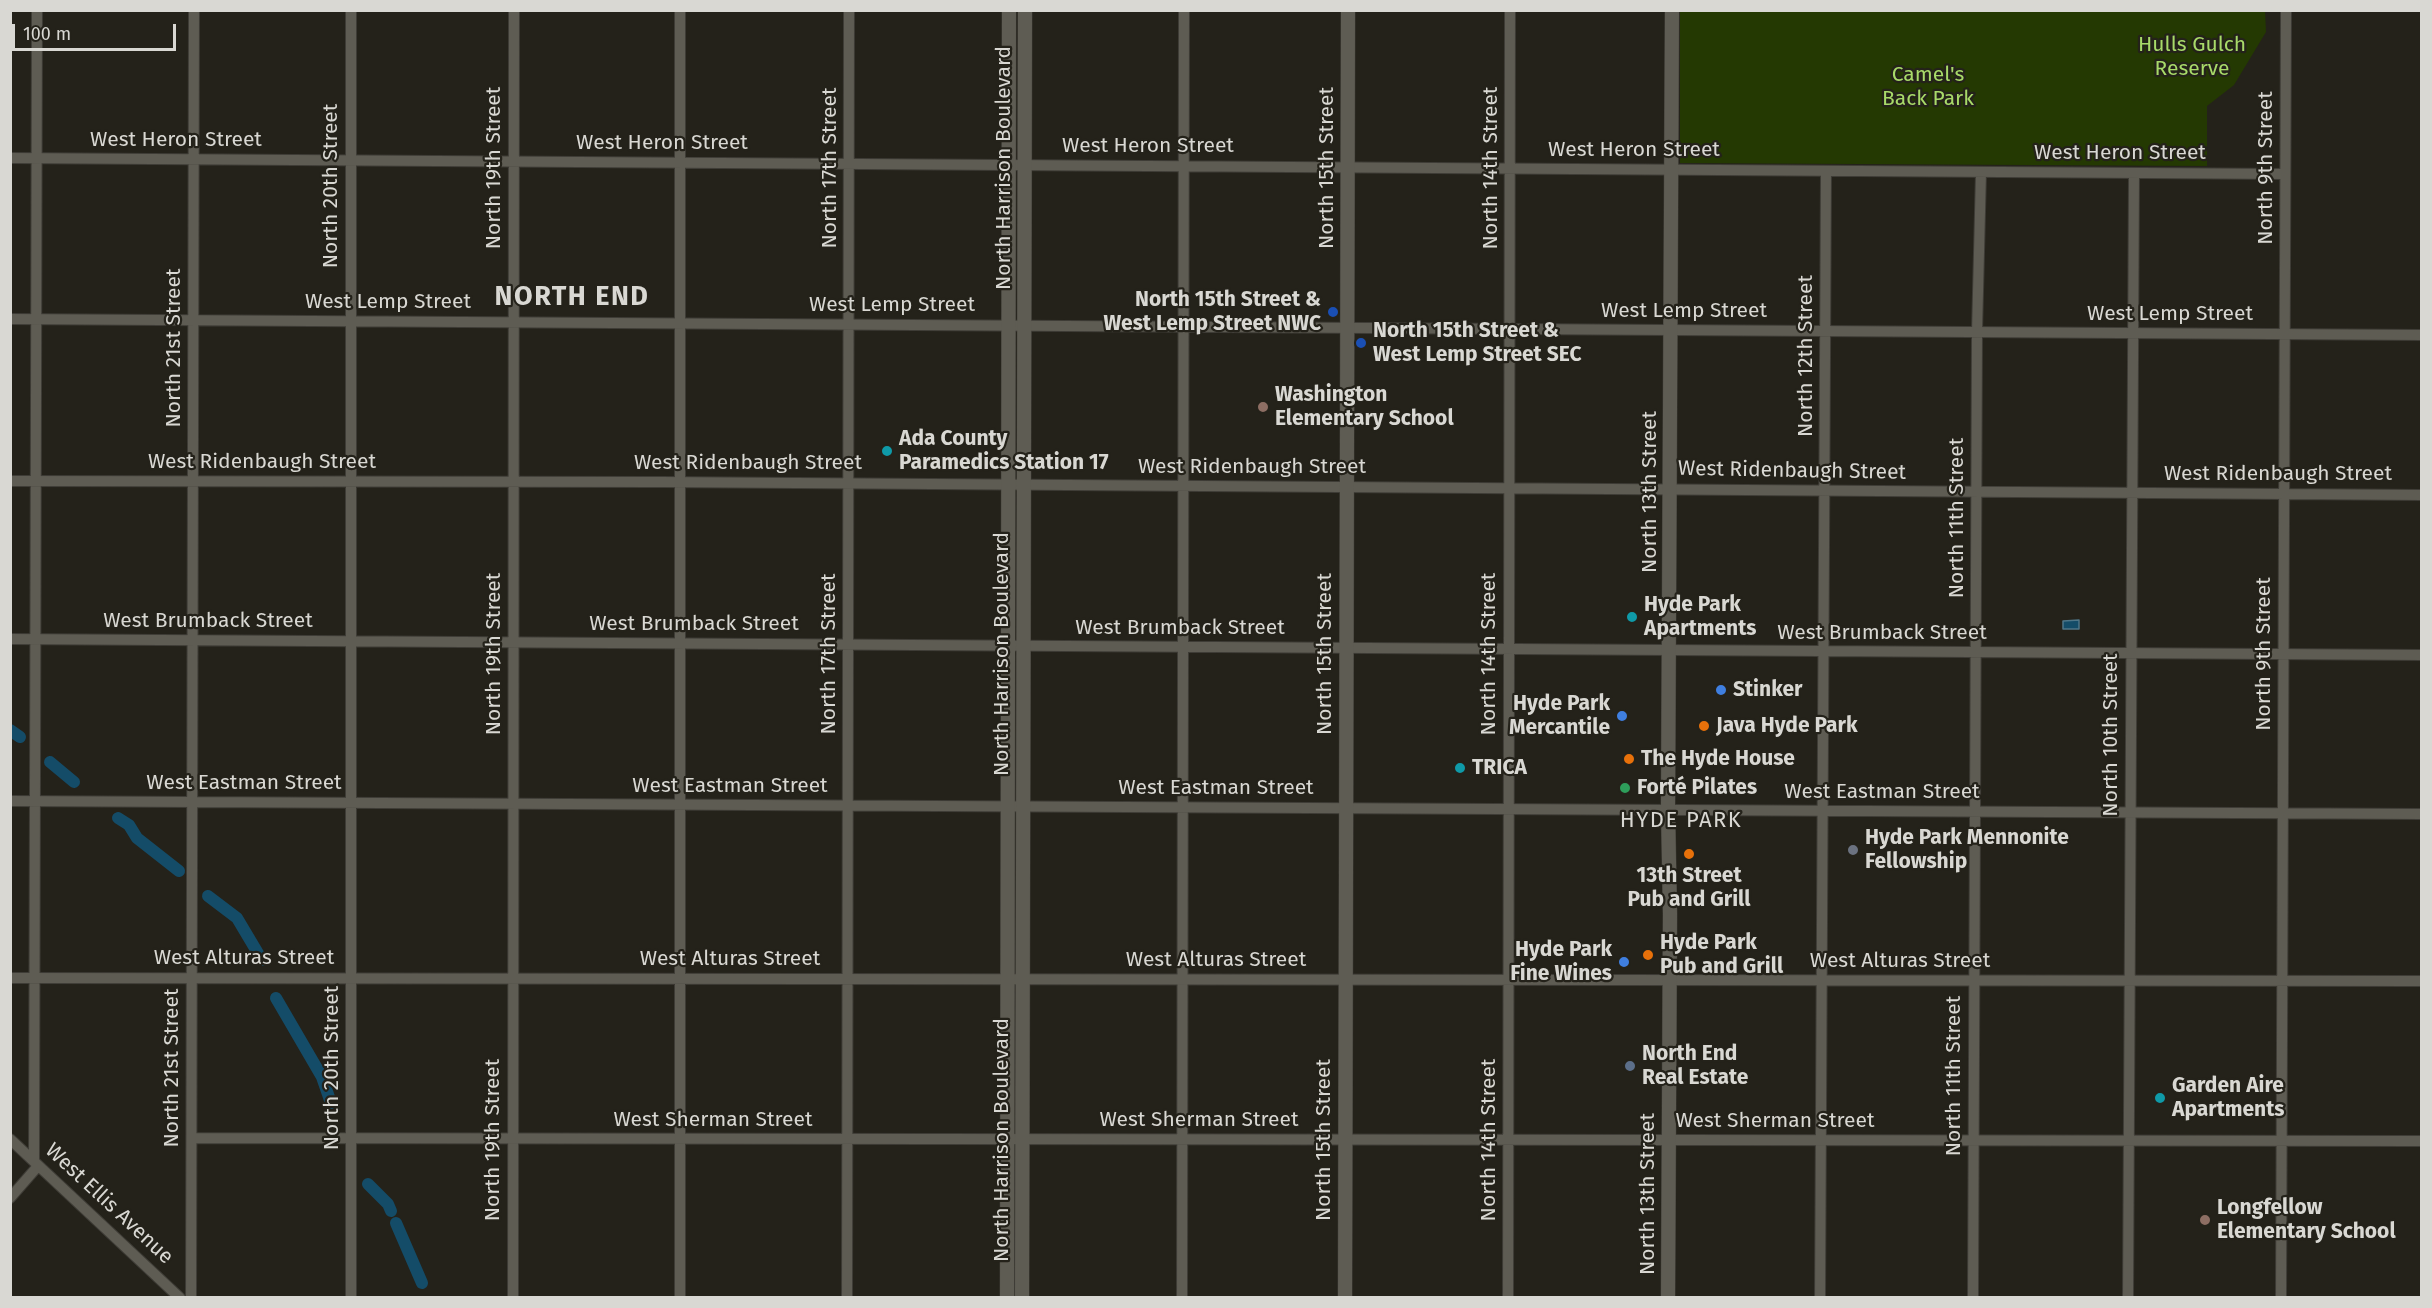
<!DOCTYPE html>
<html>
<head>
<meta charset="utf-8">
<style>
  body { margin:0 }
  #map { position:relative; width:2432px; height:1308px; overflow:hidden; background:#24221a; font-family:"Fira Sans",sans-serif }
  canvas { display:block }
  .frame { position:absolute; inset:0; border:12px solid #d9d8d3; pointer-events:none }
  .scale { position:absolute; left:12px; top:24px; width:164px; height:27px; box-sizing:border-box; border:3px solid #d9d8d3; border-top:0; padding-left:8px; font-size:18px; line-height:21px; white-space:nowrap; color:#d9d8d3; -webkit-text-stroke:4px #24221a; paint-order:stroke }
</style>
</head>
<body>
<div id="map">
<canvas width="2432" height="1308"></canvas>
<div class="frame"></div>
<div class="scale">100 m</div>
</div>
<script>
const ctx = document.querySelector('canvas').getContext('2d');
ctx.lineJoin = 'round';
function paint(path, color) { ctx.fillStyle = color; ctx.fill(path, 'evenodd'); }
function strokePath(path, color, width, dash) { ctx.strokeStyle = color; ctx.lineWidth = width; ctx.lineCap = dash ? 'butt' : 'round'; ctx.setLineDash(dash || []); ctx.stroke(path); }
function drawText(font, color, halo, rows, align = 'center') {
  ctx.font = font + ' "Fira Sans",sans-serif'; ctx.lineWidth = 4.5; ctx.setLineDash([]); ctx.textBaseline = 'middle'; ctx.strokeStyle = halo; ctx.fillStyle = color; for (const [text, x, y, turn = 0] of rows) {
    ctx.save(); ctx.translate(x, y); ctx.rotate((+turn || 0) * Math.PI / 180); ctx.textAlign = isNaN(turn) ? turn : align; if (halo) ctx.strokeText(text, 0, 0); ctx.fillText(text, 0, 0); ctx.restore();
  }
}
paint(new Path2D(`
  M1680,11L2265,10L2266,32L2234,85L2207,106V166L1680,163Z`), '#243902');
const water = new Path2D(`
  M2079,620V629H2063V621Z`);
paint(water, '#144c68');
strokePath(water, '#4f7688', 1.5);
strokePath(new Path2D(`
  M10,730L20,737
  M50,762L74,782
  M118,818L129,825L137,838L179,871
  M208,896L237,918L262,960
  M276,998L322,1077L331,1103
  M368,1184L388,1204L391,1211
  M396,1223L422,1283`), '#144c68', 12);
const minor = new Path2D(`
  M351,10V1298
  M10,158L2285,174
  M10,319L2422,335
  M10,481L661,482L2422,495
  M10,639L2422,655
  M10,801L2422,814
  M10,978L2422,981
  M192,1138L2422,1141
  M10,1139L180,1298
  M34,1161L37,10
  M10,1198L38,1166
  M191,1298L194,10
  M513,1298L514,10
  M680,1298V10
  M847,1298L849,10
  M1182,1298L1184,10
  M1508,1298L1510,10
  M1820,1298L1826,171
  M1973,1298L1977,332L1981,172
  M2128,1298L2134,173
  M2281,1298L2286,10`);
const tertiary = new Path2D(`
  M1007,1298L1009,10
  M1022,1298L1025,10
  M1345,1298L1348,10
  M1668,1298L1670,914L1668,809L1672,10`);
strokePath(minor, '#3e3c36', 12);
strokePath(tertiary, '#3e3c36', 15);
strokePath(minor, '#5e5c53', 10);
strokePath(tertiary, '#5e5c53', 14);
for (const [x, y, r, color] of [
  [1333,312,6,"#1a4fb4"],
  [1361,343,6,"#1a4fb4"],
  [1263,407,6,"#8d6e63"],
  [887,451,6,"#0f9aa8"],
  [1632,617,6,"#0f9aa8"],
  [1721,690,6,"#3f7fe0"],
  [1622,716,6,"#3f7fe0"],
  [1704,726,6,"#e8710a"],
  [1629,759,6,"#e8710a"],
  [1460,768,6,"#0f9aa8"],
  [1625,788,6,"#2e9e5b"],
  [1853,850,6,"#6b7280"],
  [1689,854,6,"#e8710a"],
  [1648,955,6,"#e8710a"],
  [1624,962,6,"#3f7fe0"],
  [1630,1066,6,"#5c6f8a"],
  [2160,1098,6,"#0f9aa8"],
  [2205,1220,6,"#8d6e63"]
]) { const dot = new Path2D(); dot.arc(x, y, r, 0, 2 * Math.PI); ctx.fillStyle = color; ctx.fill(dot); strokePath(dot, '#24221a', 2); }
drawText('21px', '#a8da69', '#24221a', [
  ["Hulls Gulch",2192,45],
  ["Reserve",2192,69],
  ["Camel's",1928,75],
  ["Back Park",1928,99]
]);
drawText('21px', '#d9d8d3', '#24221a', [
  ["West Heron Street",176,140],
  ["West Heron Street",662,143],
  ["West Heron Street",1148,146],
  ["West Heron Street",1634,150],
  ["West Heron Street",2120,153],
  ["North 19th Street",494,168,-90],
  ["North 17th Street",830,168,-90],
  ["North Harrison Boulevard",1004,168,-90],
  ["North 15th Street",1327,168,-90],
  ["North 14th Street",1491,168,-90],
  ["North 9th Street",2266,168,-90],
  ["North 20th Street",331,186,-90],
  ["West Lemp Street",388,302],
  ["West Lemp Street",892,305],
  ["West Lemp Street",1684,311],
  ["West Lemp Street",2170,314],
  ["North 21st Street",174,348,-90],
  ["North 12th Street",1806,356,-90],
  ["West Ridenbaugh Street",262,462],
  ["West Ridenbaugh Street",748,463],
  ["West Ridenbaugh Street",1252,467],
  ["West Ridenbaugh Street",1792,471,1],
  ["West Ridenbaugh Street",2278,474],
  ["North 13th Street",1650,492,-90],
  ["North 11th Street",1957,518,-90],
  ["West Brumback Street",208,621],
  ["West Brumback Street",694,624],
  ["West Brumback Street",1180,628],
  ["West Brumback Street",1882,633],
  ["North 19th Street",494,654,-90],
  ["North 17th Street",829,654,-90],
  ["North Harrison Boulevard",1002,654,-90],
  ["North 15th Street",1325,654,-90],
  ["North 14th Street",1489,654,-90],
  ["North 9th Street",2264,654,-90],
  ["North 10th Street",2111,735,-90],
  ["West Eastman Street",244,783],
  ["West Eastman Street",730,786],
  ["West Eastman Street",1216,788],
  ["West Eastman Street",1882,792],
  ["West Alturas Street",244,958],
  ["West Alturas Street",730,959],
  ["West Alturas Street",1216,960],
  ["West Alturas Street",1900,961],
  ["North 21st Street",172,1068,-90],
  ["North 20th Street",332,1068,-90],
  ["North 11th Street",1954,1076,-90],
  ["West Sherman Street",713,1120],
  ["West Sherman Street",1199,1120],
  ["West Sherman Street",1775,1121],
  ["North 19th Street",493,1140,-90],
  ["North Harrison Boulevard",1002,1140,-90],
  ["North 15th Street",1324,1140,-90],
  ["North 14th Street",1489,1140,-90],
  ["North 13th Street",1648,1194,-90],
  ["West Ellis Avenue",109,1204,43]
]);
drawText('bold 21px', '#d9d8d3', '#24221a', [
  ["North 15th Street &",1321,300,"right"],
  ["West Lemp Street NWC",1321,324,"right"],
  ["North 15th Street &",1373,331],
  ["West Lemp Street SEC",1373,355],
  ["Washington",1275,395],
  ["Elementary School",1275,419],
  ["Ada County",899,439],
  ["Paramedics Station 17",899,463],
  ["Hyde Park",1644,605],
  ["Apartments",1644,629],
  ["Stinker",1733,690],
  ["Hyde Park",1610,704,"right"],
  ["Mercantile",1610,728,"right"],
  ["Java Hyde Park",1716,726],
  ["The Hyde House",1641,759],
  ["TRICA",1472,768],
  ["Forté Pilates",1637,788],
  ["Hyde Park Mennonite",1865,838],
  ["Fellowship",1865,862],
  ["13th Street",1689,876,"center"],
  ["Pub and Grill",1689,900,"center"],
  ["Hyde Park",1660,943],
  ["Pub and Grill",1660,967],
  ["Hyde Park",1612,950,"right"],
  ["Fine Wines",1612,974,"right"],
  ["North End",1642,1054],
  ["Real Estate",1642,1078],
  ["Garden Aire",2172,1086],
  ["Apartments",2172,1110],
  ["Longfellow",2217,1208],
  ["Elementary School",2217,1232]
], 'left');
ctx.letterSpacing = '1.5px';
drawText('22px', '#d9d8d3', '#24221a', [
  ["HYDE PARK",1681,821]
]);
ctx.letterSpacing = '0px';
ctx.letterSpacing = '1.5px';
drawText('bold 27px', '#d9d8d3', '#24221a', [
  ["NORTH END",572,297]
]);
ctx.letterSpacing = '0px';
</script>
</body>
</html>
